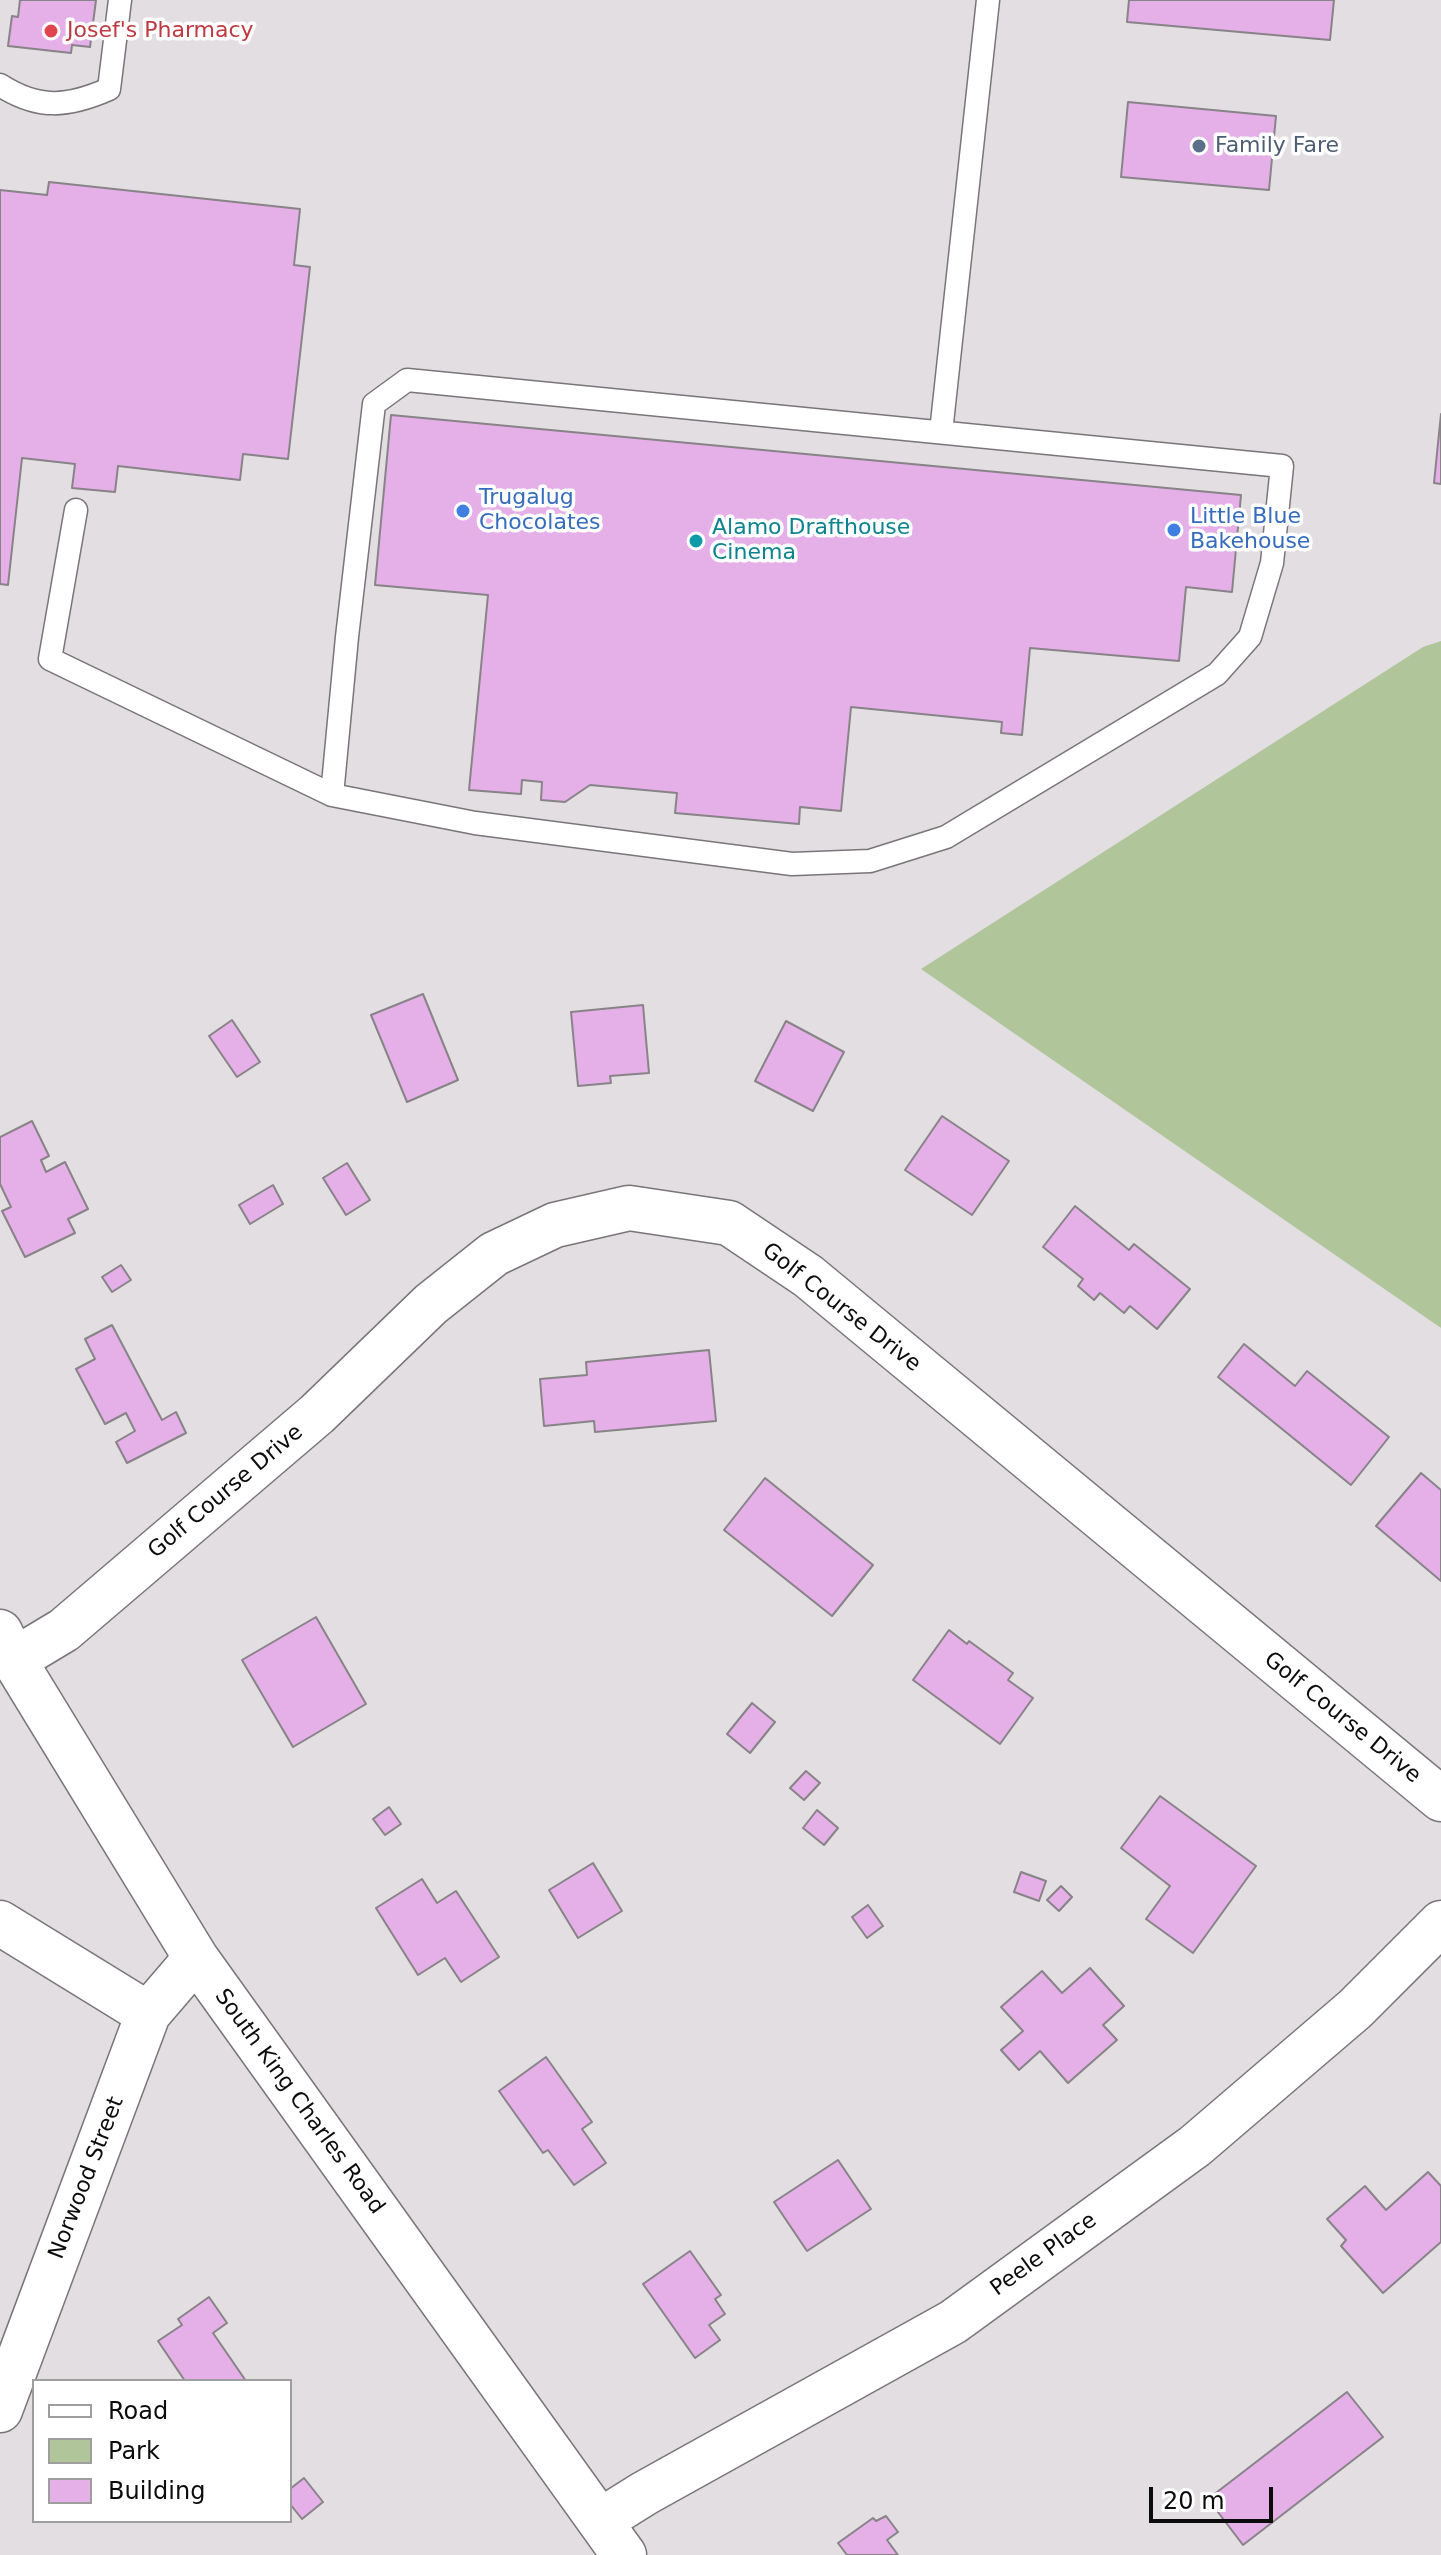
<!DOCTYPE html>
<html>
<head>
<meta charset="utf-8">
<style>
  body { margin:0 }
  #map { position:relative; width:1441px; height:2555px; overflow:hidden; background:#e2dee2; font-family:"DejaVu Sans",sans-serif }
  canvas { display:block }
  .legend { position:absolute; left:32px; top:2379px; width:260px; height:144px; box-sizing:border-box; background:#fff; border:2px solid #9e9e9e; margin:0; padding:10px 14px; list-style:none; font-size:24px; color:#0d0c0d }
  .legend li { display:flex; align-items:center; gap:16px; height:40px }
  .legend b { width:40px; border:2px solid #9e9e9e }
  .scale { position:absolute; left:1149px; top:2487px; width:124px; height:36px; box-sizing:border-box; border:4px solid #0d0c0d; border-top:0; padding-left:10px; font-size:24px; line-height:28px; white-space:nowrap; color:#0d0c0d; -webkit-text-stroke:6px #fff; paint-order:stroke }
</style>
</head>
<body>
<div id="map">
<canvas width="1441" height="2555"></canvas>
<ul class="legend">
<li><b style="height:10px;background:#fff"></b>Road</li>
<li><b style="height:22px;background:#b1c59a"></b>Park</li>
<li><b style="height:22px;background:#e5afe8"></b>Building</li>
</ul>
<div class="scale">20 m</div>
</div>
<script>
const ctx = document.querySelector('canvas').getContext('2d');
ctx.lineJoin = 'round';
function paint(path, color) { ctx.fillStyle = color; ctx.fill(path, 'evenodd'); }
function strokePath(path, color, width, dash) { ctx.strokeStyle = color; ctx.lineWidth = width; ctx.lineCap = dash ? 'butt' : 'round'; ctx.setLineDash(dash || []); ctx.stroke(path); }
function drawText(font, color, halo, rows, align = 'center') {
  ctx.font = font + ' "DejaVu Sans",sans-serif'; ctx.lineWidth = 7; ctx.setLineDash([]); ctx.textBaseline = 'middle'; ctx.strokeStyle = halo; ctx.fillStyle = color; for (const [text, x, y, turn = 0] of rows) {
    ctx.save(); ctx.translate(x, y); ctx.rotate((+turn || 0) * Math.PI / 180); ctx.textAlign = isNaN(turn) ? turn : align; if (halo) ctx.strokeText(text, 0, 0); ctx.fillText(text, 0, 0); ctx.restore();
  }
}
paint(new Path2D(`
  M1441,641V1328L921,969L1423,647Z`), '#b1c59a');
const building = new Path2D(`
  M20,0H96L90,47L72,45L71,53L8,46L12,16L18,17Z
  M1129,0H1334L1330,40L1127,22Z
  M1128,102L1276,116L1269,190L1121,177Z
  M49,182L300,209L294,265L310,267L288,459L243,454L240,480L118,466L115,492L72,488L75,464L22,458L8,585L0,584V190L47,195Z
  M1441,414V484L1434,483Z
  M391,415L1241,495L1232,592L1186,587L1179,661L1030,648L1022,735L1001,733L1002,722L851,707L841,811L800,807L799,824L675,813L677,793L590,785L565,802L541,800L542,782L522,780L521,794L469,790L488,595L375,585Z
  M423,994L458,1080L407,1102L371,1015Z
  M643,1005L649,1073L610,1076L611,1083L578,1086L571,1012Z
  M232,1020L260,1062L237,1077L209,1036Z
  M786,1021L844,1052L813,1111L755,1081Z
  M942,1116L1009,1161L972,1215L905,1170Z
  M32,1121L49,1156L41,1160L46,1172L65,1162L88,1209L68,1219L75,1233L25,1257L2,1211L11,1207L0,1184V1137Z
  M347,1163L370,1200L346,1215L323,1178Z
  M273,1185L283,1204L250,1224L239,1205Z
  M1075,1206L1129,1250L1134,1244L1190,1289L1157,1329L1130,1306L1124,1313L1100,1293L1094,1300L1078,1286L1083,1279L1043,1247Z
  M121,1265L131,1280L112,1292L102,1277Z
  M112,1325L162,1420L176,1412L186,1433L127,1463L116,1442L135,1431L126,1413L105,1424L76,1369L95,1359L85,1339Z
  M1244,1344L1295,1386L1307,1371L1389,1437L1351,1485L1218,1377Z
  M709,1350L716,1421L595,1432L594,1421L544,1426L540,1379L587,1375L586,1362Z
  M1421,1473L1441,1490V1581L1376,1526Z
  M765,1478L873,1565L832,1616L724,1530Z
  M316,1617L366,1704L293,1747L242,1660Z
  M949,1630L967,1644L969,1641L1013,1673L1008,1680L1033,1698L1000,1744L913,1680Z
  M752,1703L775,1722L750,1753L727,1734Z
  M806,1771L820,1783L804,1800L790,1788Z
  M1160,1796L1256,1866L1193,1953L1146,1919L1170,1886L1121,1848Z
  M389,1807L401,1824L385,1835L373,1819Z
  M817,1810L838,1828L824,1845L803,1828Z
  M593,1863L622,1911L578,1938L549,1890Z
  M1021,1872L1046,1881L1039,1901L1014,1892Z
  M422,1879L437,1903L456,1891L499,1957L461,1982L445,1958L418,1975L376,1908Z
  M1061,1886L1072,1897L1059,1911L1047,1900Z
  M868,1905L883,1926L867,1938L852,1917Z
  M1090,1968L1124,2006L1103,2025L1117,2040L1068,2083L1040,2051L1019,2070L1001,2050L1023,2031L1001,2007L1042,1971L1062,1993Z
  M546,2057L592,2122L582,2129L606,2163L574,2185L548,2150L543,2153L499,2091Z
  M838,2160L871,2209L807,2251L774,2202Z
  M1428,2172L1441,2186V2242L1383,2293L1341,2246L1346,2240L1327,2219L1365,2186L1386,2210Z
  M690,2251L721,2295L715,2299L725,2314L709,2325L720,2340L695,2358L643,2284Z
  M209,2297L227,2323L213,2333L246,2381H185L158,2341L182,2325L178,2319Z
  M1347,2392L1383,2437L1243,2545L1208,2499Z
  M304,2478L323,2502L302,2519L290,2504V2489Z
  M886,2516L898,2532L887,2540L898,2555H847L838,2543L873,2518L876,2521Z`);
paint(building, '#e5afe8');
strokePath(building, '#878387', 2);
const lane = new Path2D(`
  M0,85C39,110 68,107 109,89L120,0
  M407,380L1282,466L1272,563L1250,637L1217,674L946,837L870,861L792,864L475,823L332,795L347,637L374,404Z
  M941,432L988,0
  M76,510L50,659L332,795`);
const street = new Path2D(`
  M14,1660L64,1630L317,1414L431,1304L494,1254L555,1225L629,1208L729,1223L808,1276L1441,1799
  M0,1923L148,2014
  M600,2521L645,2493L953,2322L1195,2146L1355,2009L1441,1923`);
const secondary = new Path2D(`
  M0,1632L14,1660L196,1958L624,2555
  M0,2410L148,2014L196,1958`);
strokePath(lane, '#797579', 25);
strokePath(street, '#797579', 47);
strokePath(secondary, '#797579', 47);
strokePath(lane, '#fff', 22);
strokePath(street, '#fff', 44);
strokePath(secondary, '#fff', 44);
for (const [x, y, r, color] of [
  [51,31,8,"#e0444e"],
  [1199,146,8,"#5c6f8a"],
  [463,511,8,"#3f7fe0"],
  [1174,530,8,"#3f7fe0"],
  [696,541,8,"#0f9aa8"]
]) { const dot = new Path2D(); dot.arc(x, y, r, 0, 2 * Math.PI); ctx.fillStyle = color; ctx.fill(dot); strokePath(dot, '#fff', 3); }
drawText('22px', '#be3a42', '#fff', [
  ["Josef's Pharmacy",67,31]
], 'left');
drawText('22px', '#4e5e75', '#fff', [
  ["Family Fare",1215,146]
], 'left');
drawText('22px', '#366cbe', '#fff', [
  ["Trugalug",479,498],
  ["Chocolates",479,523],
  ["Little Blue",1190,517],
  ["Bakehouse",1190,542]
], 'left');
drawText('22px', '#0d838f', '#fff', [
  ["Alamo Drafthouse",712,528],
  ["Cinema",712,553]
], 'left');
drawText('22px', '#0d0c0d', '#fff', [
  ["Golf Course Drive",841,1308,38],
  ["Golf Course Drive",226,1492,-40],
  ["Golf Course Drive",1342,1718,39],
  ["South King Charles Road",299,2102,54],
  ["Norwood Street",87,2178,-69],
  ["Peele Place",1044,2255,-36]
]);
</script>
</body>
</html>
